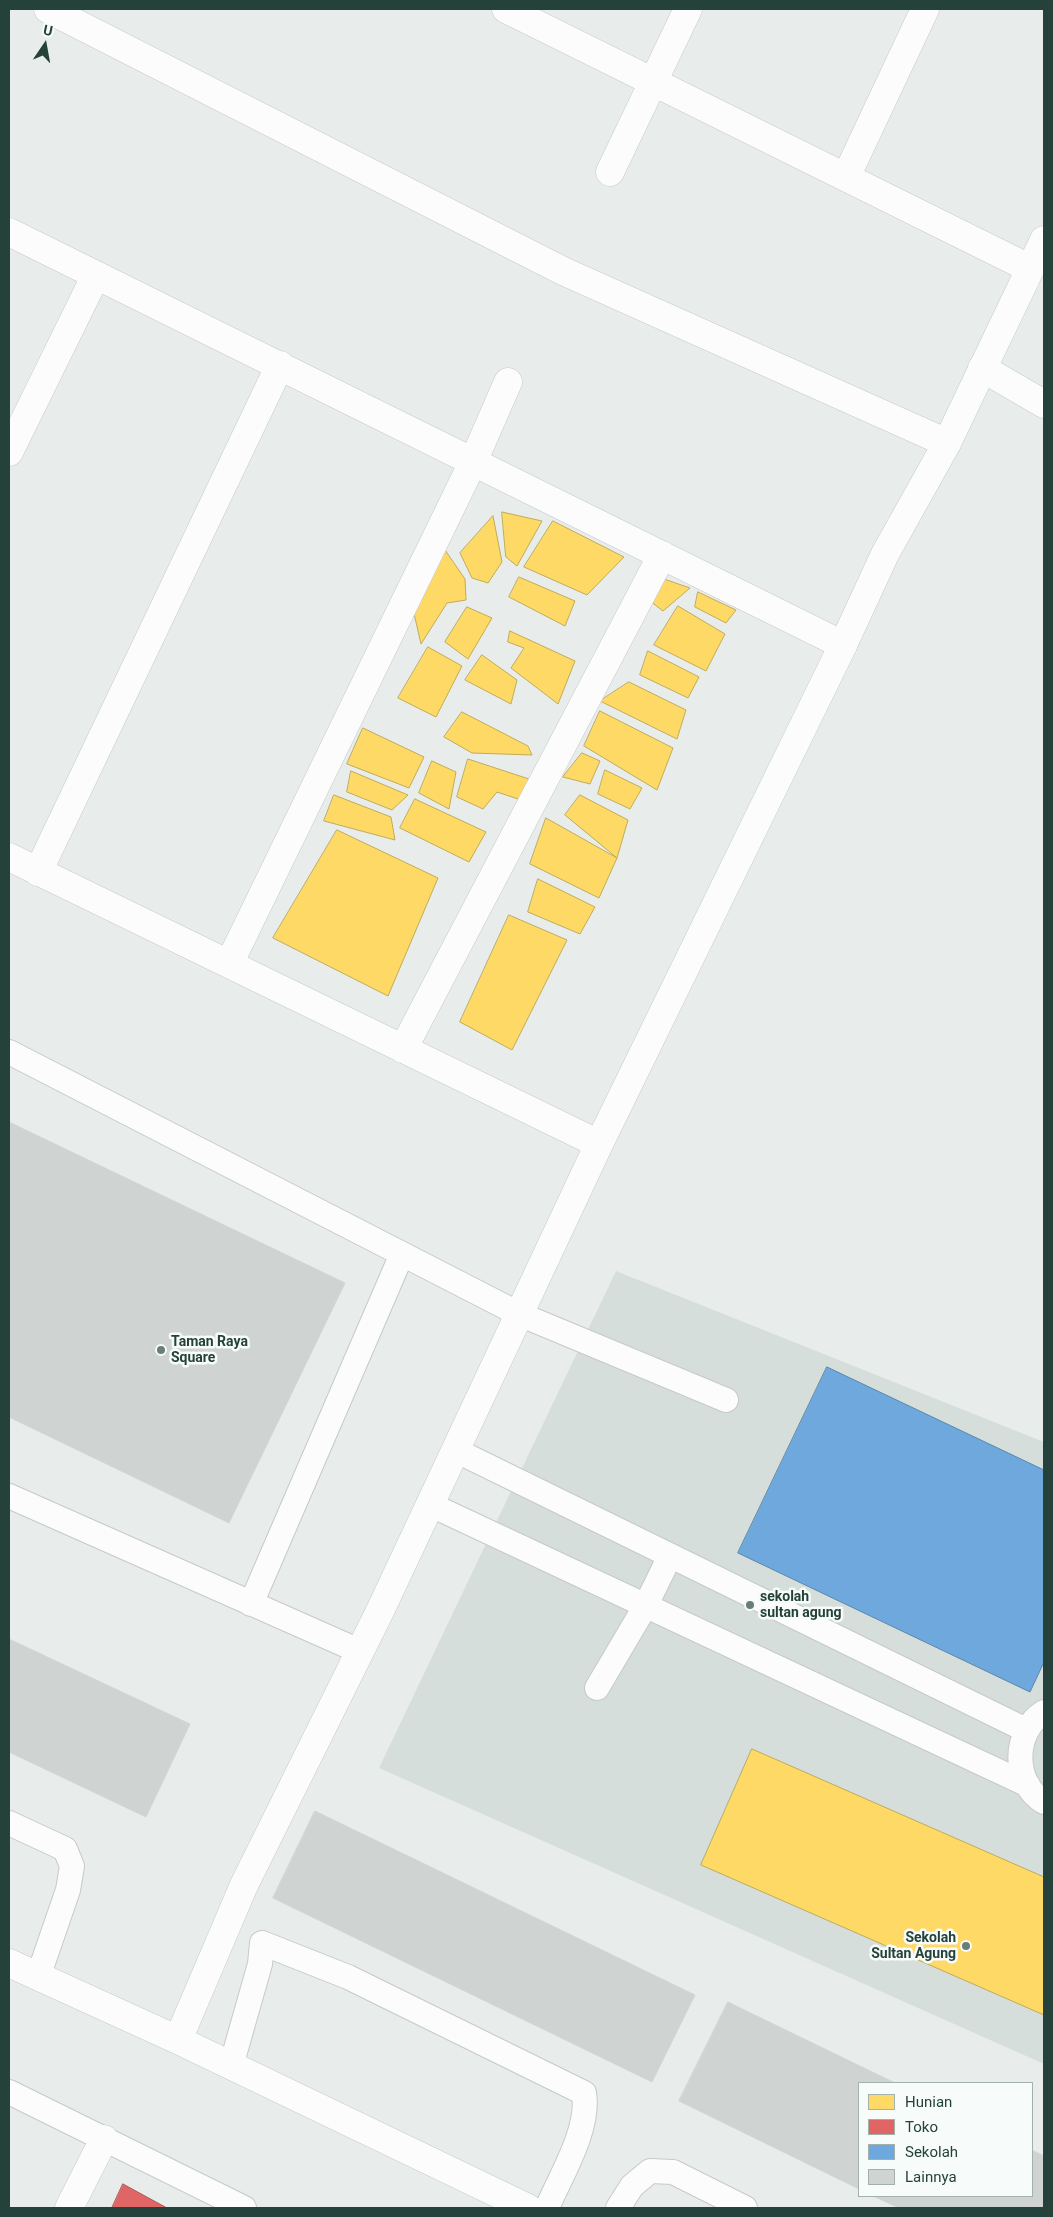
<!DOCTYPE html>
<html>
<head>
<meta charset="utf-8">
<style>
  body { margin:0 }
  #map { position:relative; width:1053px; height:2217px; overflow:hidden; background:#e8edeb; font-family:Roboto,sans-serif }
  canvas { display:block }
  .frame { position:absolute; inset:0; border:10px solid #24423a; pointer-events:none }
  .legend { position:absolute; left:858px; top:2082px; width:175px; height:115px; box-sizing:border-box; background:#f7fbf9; border:1px solid #a3b1ad; margin:0; padding:6px 9px; list-style:none; font-size:15px; color:#24423a }
  .legend li { display:flex; align-items:center; gap:10px; height:25px }
  .legend b { width:25px; border:1px solid #a3b1ad }
  .north { position:absolute; left:20px; top:20px; width:50px; height:50px; -webkit-text-stroke:4px #f7fbf9; paint-order:stroke; rotate:12deg; font-size:14px; font-weight:700; line-height:20px; text-align:center; color:#24423a }
  .north::after { content:''; display:block; margin:auto; width:18px; height:22px; background:#24423a; clip-path:polygon(50% 0,100% 100%,50% 72%,0 100%) }
</style>
</head>
<body>
<div id="map">
<canvas width="1053" height="2217"></canvas>
<div class="frame"></div>
<ul class="legend">
<li><b style="height:14px;background:#ffd966"></b>Hunian</li>
<li><b style="height:14px;background:#e06666"></b>Toko</li>
<li><b style="height:14px;background:#6fa8dc"></b>Sekolah</li>
<li><b style="height:14px;background:#cfd4d2"></b>Lainnya</li>
</ul>
<div class="north">U</div>
</div>
<script>
const ctx = document.querySelector('canvas').getContext('2d');
ctx.lineJoin = 'round';
function paint(path, color) { ctx.fillStyle = color; ctx.fill(path, 'evenodd'); }
function strokePath(path, color, width, dash) { ctx.strokeStyle = color; ctx.lineWidth = width; ctx.lineCap = dash ? 'butt' : 'round'; ctx.setLineDash(dash || []); ctx.stroke(path); }
function drawText(font, color, halo, rows, align = 'center') {
  ctx.font = font + ' Roboto,sans-serif'; ctx.lineWidth = 5; ctx.setLineDash([]); ctx.textBaseline = 'middle'; ctx.strokeStyle = halo; ctx.fillStyle = color; for (const [text, x, y, turn = 0] of rows) {
    ctx.save(); ctx.translate(x, y); ctx.rotate((+turn || 0) * Math.PI / 180); ctx.textAlign = isNaN(turn) ? turn : align; if (halo) ctx.strokeText(text, 0, 0); ctx.fillText(text, 0, 0); ctx.restore();
  }
}
paint(new Path2D(`
  M616,1271L1044,1442V2064L379,1768Z`), '#d6dedb');
const homes = new Path2D(`
  M502,512L542,521L517,566L506,557Z
  M493,516L502,562L488,583L472,578L460,553Z
  M553,521L624,557L587,595L524,567Z
  M445,550L465,579L466,600L447,603L421,644L413,609Z
  M519,577L575,601L565,626L509,597Z
  M661,578L690,588L663,611L650,601Z
  M698,592L736,610L726,623L695,607Z
  M678,606L725,634L706,671L654,645Z
  M467,607L492,618L468,659L445,642Z
  M510,631L575,661L558,704L511,668L524,648L508,642Z
  M428,647L462,666L436,717L398,698Z
  M648,651L699,677L688,698L640,675Z
  M482,655L517,680L511,704L465,680Z
  M629,682L686,710L677,739L600,701Z
  M600,711L673,748L657,790L584,746Z
  M462,712L528,746L532,755L472,753L444,737Z
  M363,728L424,757L409,788L347,764Z
  M582,753L600,761L590,784L563,777Z
  M468,759L532,780L521,800L497,792L483,809L457,797Z
  M432,761L456,772L449,809L419,793Z
  M605,770L642,788L630,809L598,794Z
  M351,771L408,795L392,810L347,792Z
  M334,795L391,817L395,840L324,821Z
  M580,795L628,820L617,858L565,815Z
  M415,799L486,832L469,862L400,828Z
  M546,818L617,858L599,898L530,864Z
  M337,830L438,878L388,996L273,938Z
  M538,879L595,907L580,934L528,912Z
  M509,915L567,940L512,1050L460,1022Z
  M752,1749L1044,1877V2015L701,1865Z`);
paint(homes, '#ffd966');
strokePath(homes, '#bdac59', 1);
const shops = new Path2D(`
  M123,2184L167,2208H112Z`);
paint(shops, '#e06666');
strokePath(shops, '#a85b59', 1);
const schools = new Path2D(`
  M827,1367L1044,1470V1662L1030,1692L738,1553Z`);
paint(schools, '#6fa8dc');
strokePath(schools, '#5889ab', 1);
const building = new Path2D(`
  M9,1122L345,1283L229,1523L9,1417Z
  M9,1639L190,1724L146,1817L9,1752Z
  M315,1811L695,1995L652,2082L273,1898Z
  M728,2002L895,2083H859V2189L679,2101Z
  M1032,2150L1044,2156V2208H899L873,2196H1032Z`);
paint(building, '#cfd4d2');
strokePath(building, '#d1d6d4', 1);
const lane = new Path2D(`
  M9,1052L519,1314L726,1400
  M455,1450L1026,1730
  M9,1496L359,1651
  M429,1504L1028,1785
  M251,1604L402,1254
  M597,1688L646,1605L670,1556
  M1044,1712C1013,1731 1012,1783 1044,1802
  M9,1823L65,1849L72,1866L68,1890L38,1977
  M231,2066L260,1964L262,1943L348,1977L584,2093C590,2129 561,2175 547,2208
  M9,2092L244,2208
  M618,2208L632,2186L650,2171L673,2172L745,2208`);
const street = new Path2D(`
  M48,9L563,271L947,443
  M506,9L1029,268
  M610,172L688,9
  M846,177L925,9
  M9,232L843,645
  M982,368L1044,404
  M9,452L96,275
  M9,857L599,1144
  M38,872L280,365
  M229,964L473,462L508,382
  M403,1049L662,555
  M69,2208L104,2139`);
const secondary = new Path2D(`
  M9,1963L178,2040L528,2208
  M178,2040L244,1885L380,1611L599,1144L843,645L885,554L947,443L1044,240`);
strokePath(lane, '#c5cac8', 26);
strokePath(street, '#c5cac8', 29);
strokePath(secondary, '#c3cbc8', 29);
strokePath(lane, '#fcfcfc', 24);
strokePath(street, '#fcfcfc', 28);
strokePath(secondary, '#fcfcfc', 28);
for (const [x, y, r, color] of [
  [161,1350,5,"#697e78"],
  [750,1605,5,"#697e78"],
  [966,1946,5,"#697e78"]
]) { const dot = new Path2D(); dot.arc(x, y, r, 0, 2 * Math.PI); ctx.fillStyle = color; ctx.fill(dot); strokePath(dot, '#f7fbf9', 2); }
drawText('bold 14px', '#24423a', '#f7fbf9', [
  ["Taman Raya",171,1342],
  ["Square",171,1358],
  ["sekolah",760,1597],
  ["sultan agung",760,1613],
  ["Sekolah",956,1938,"right"],
  ["Sultan Agung",956,1954,"right"]
], 'left');
</script>
</body>
</html>
